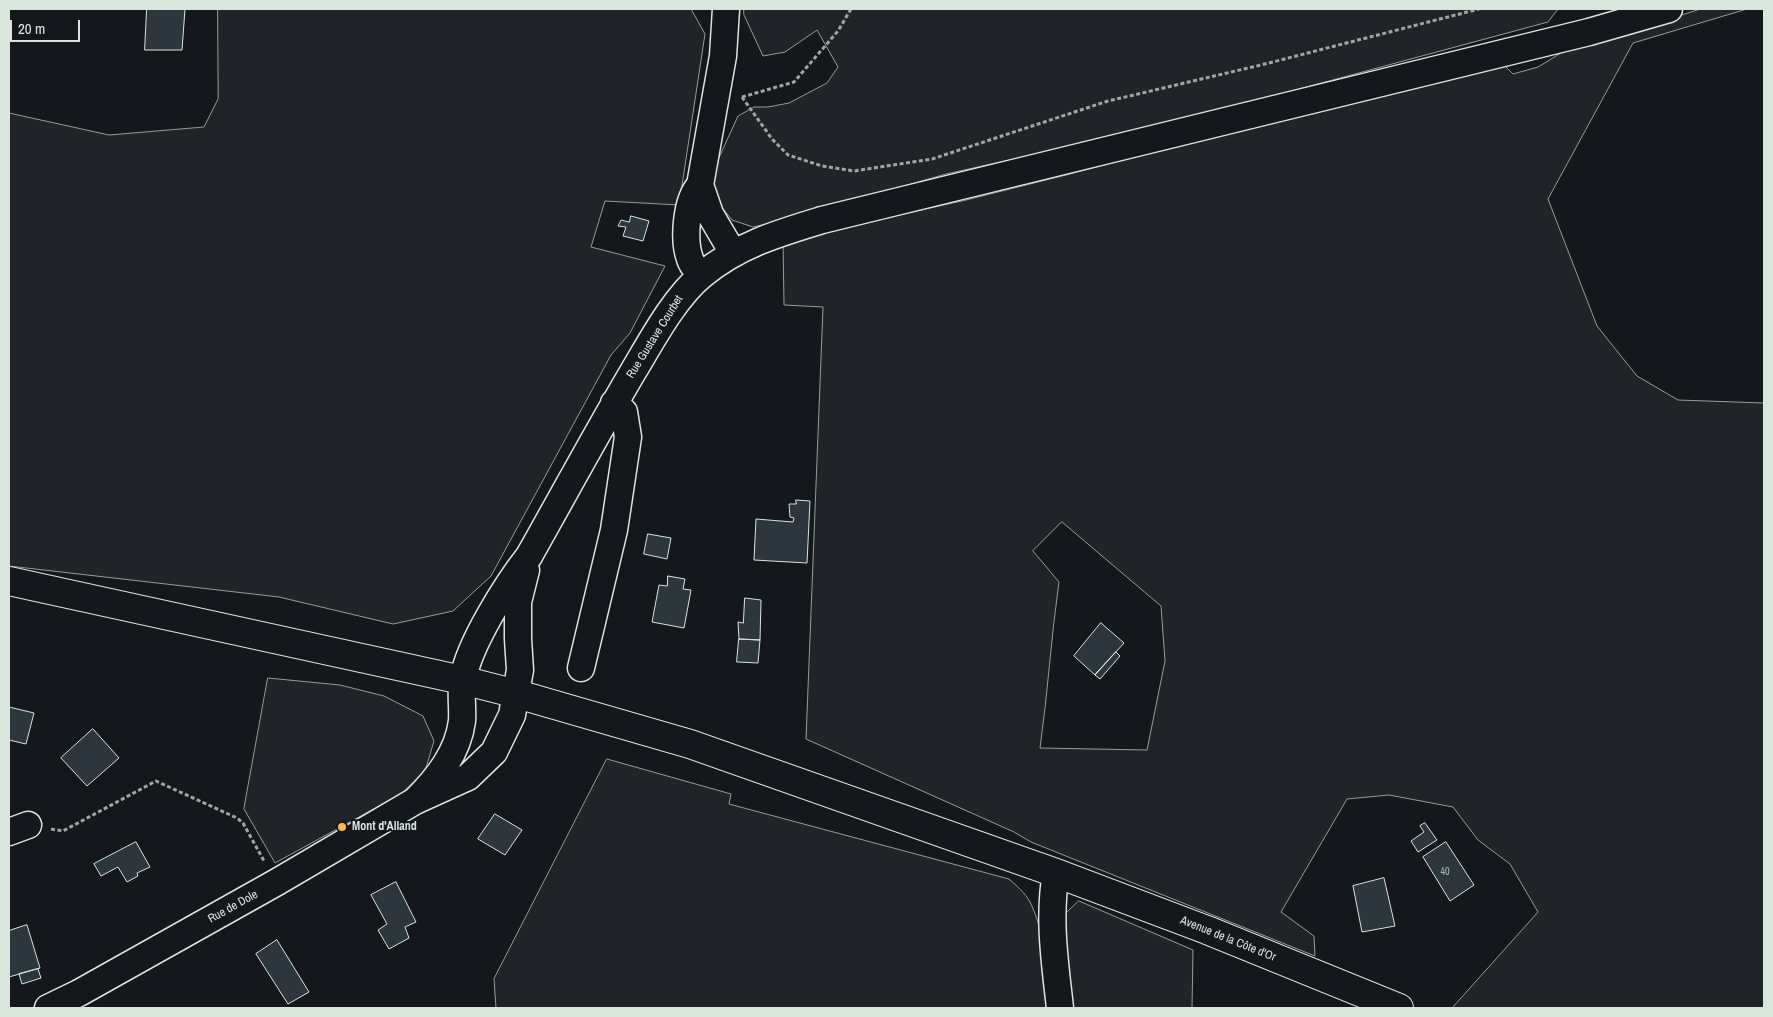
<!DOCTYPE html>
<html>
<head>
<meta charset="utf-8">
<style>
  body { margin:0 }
  #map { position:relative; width:1773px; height:1017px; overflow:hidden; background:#14181c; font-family:"Archivo Narrow",sans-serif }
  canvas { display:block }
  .frame { position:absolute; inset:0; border:10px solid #d8e6dc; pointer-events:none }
  .scale { position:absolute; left:10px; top:20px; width:70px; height:22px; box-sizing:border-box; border:2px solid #d8e6dc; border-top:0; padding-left:6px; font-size:15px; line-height:18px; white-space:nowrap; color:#d8e6dc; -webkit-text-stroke:4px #14181c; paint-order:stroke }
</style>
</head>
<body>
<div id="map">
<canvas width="1773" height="1017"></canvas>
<div class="frame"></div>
<div class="scale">20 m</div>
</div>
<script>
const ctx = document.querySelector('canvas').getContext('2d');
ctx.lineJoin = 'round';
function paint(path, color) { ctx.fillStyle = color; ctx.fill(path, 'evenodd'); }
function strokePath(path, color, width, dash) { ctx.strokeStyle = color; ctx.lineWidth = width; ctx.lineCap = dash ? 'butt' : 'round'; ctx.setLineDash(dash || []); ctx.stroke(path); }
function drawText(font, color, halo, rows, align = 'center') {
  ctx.font = font + ' "Archivo Narrow",sans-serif'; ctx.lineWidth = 4; ctx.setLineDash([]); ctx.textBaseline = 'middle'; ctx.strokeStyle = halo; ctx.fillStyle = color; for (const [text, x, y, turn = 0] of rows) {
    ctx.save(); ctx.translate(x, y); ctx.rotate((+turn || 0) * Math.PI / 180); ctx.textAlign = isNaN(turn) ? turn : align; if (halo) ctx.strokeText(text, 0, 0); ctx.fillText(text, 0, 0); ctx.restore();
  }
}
const green = new Path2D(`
  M218,9H691L705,34L679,205L605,201L591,247L665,266L630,333L611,355L491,576L453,611L393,624L279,597L9,566V113L109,135L204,127L218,99Z
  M744,9H1558L1548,22L1251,102L1069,147L946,174L796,217L753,227L732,220L716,200L711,175L738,116L754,107H768L789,103L827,83L838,67L817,30L785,52L763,56L744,15Z
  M1701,9H1747L1633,43L1548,199L1597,326L1637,376L1678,400L1764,403V1008H1452L1538,912L1510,864L1478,840L1453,807L1389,795L1347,799L1281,912L1314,936L1315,956L1031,842L1014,832L806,739L823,307L784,305L783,241L966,200L1066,175L1500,61L1513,74L1538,67L1574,45L1621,34ZM1062,522L1161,606L1165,661L1147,750L1040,748C1048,692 1051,637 1059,582L1033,551Z
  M268,678L340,685L384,696L423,716L434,741L425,771L401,794L275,863L244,809Z
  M607,759L731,794L729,804L1009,879C1017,886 1025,893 1030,902C1046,934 1046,973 1049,1008H496L494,979Z
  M1079,901L1193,950L1192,1008H1068L1063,916Z`);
paint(green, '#202428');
strokePath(green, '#939e99', 1);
const building = new Path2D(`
  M147,9H185L182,50H145Z
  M631,216L649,221L643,241L623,236L626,227L618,226L621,220L629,222Z
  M796,500L810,501L807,563L754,560L756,519L793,522L794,518L790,517L789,504H796Z
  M648,534L671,538L667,559L644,554Z
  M668,576L685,579L683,589L691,590L684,628L652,622L659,585L667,586Z
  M745,598L761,600L760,640L739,639L738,622L743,623Z
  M1101,623L1124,643L1095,675L1074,656Z
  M739,639L760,640L758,663L737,662Z
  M1116,652L1120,656L1100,679L1095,675Z
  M9,707L34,713L26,744L9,740Z
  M93,729L119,758L87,786L61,758Z
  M495,814L522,830L505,855L478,839Z
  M1425,823L1437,840L1418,852L1411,841L1424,832L1420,826Z
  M136,842L150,867L137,873L138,876L127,882L118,867L101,876L94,864Z
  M1446,842L1474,885L1450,901L1423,857Z
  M1384,878L1395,926L1362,932L1353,886Z
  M396,882L416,922L405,927L409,938L389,949L378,930L387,924L371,895Z
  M27,925L40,968L9,977V931Z
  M277,940L309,992L288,1004L256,954Z
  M38,969L41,978L22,984L19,974Z`);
paint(building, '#2c363c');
strokePath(building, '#d8e6dc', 1);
const minor = new Path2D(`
  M726,9L723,56L700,185L710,214L733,253
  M700,185C686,200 683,240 690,259C692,266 697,270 701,275
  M581,668L614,530L628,437L624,412L614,403
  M415,801C437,779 458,753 462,721C463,707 460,692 463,679C469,644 507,584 529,556C564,494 598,431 634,370C652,340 675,297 702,275C738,245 779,233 822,220L1589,32L1669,9
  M9,832L28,825
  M1056,873C1048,918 1055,963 1060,1008
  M48,1008L79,993L277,882L415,801L468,777L494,752L512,715L520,670L518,639V602L526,570`);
const major = new Path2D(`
  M9,581L462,680L517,694L690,744L1056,873L1207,930L1399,1008`);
strokePath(minor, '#d8e6dc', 29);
strokePath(major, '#d8e6dc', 30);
strokePath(new Path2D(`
  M742,97L772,139L788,155L822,166L854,171L932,159L1108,101L1261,65L1479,9
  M742,97L794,82L838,31L851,9
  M51,829L63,831L156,781L237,818L243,823L264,861`), '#9da8a2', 3, [4, 2.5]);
strokePath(minor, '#14181c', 26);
strokePath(major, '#14181c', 28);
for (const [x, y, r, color] of [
  [342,827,5,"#ffb74d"]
]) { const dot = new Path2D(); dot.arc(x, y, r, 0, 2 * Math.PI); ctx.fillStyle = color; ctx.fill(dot); strokePath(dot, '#14181c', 2); }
drawText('10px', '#adbab4', null, [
  ["40",1445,872]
]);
drawText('12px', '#d8e6dc', '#14181c', [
  ["Rue Gustave Courbet",655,337,-58],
  ["Rue de Dole",233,907,-29],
  ["Avenue de la Côte d'Or",1228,939,22]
]);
drawText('bold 12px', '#d8e6dc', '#14181c', [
  ["Mont d'Alland",352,827]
], 'left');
</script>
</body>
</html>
